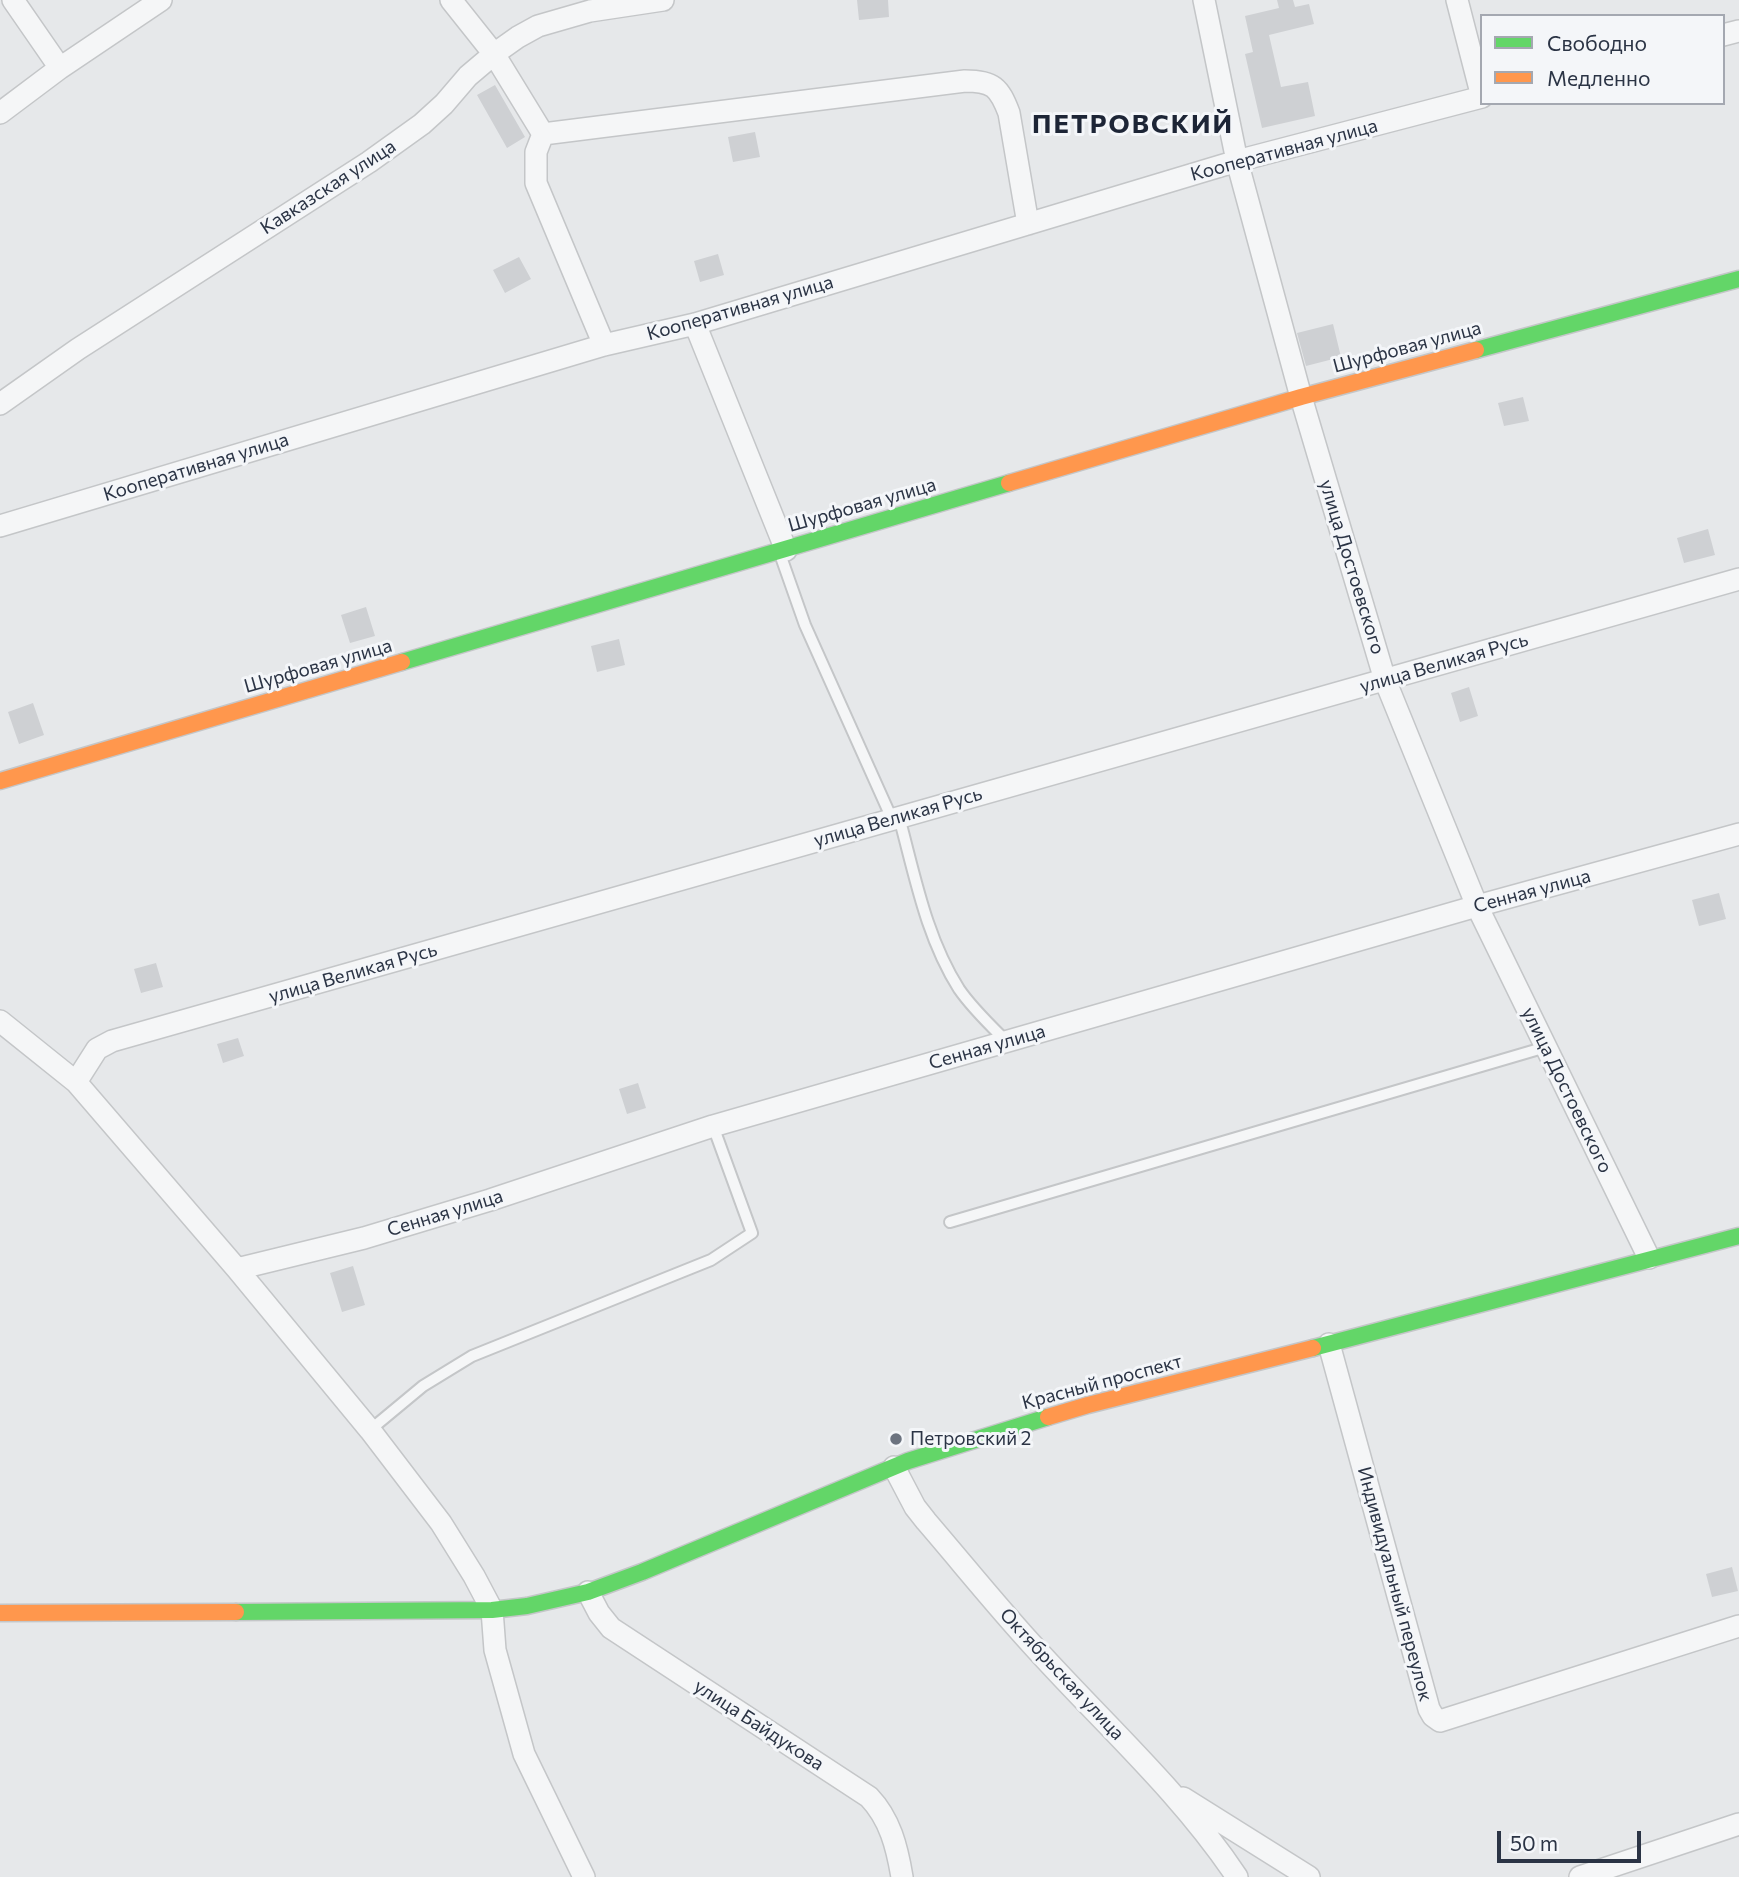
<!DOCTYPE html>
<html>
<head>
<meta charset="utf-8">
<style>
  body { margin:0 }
  #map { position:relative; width:1739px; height:1877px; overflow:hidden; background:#e6e8ea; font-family:Commissioner,sans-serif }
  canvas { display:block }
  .legend { position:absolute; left:1480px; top:14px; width:245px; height:91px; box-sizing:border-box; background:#f4f6f9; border:2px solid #a4a8b1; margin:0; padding:9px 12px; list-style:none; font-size:21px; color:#2b3445 }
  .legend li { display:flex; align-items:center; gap:14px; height:35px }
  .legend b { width:35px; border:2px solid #a4a8b1 }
  .scale { position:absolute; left:1497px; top:1831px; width:144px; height:32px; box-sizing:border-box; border:4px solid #2b3445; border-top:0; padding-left:9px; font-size:21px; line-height:24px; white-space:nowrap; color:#2b3445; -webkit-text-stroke:5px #f4f6f9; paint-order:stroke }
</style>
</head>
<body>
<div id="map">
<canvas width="1739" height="1877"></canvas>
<ul class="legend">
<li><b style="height:9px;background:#63d668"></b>Свободно</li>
<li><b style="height:9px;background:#ff974d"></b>Медленно</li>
</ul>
<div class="scale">50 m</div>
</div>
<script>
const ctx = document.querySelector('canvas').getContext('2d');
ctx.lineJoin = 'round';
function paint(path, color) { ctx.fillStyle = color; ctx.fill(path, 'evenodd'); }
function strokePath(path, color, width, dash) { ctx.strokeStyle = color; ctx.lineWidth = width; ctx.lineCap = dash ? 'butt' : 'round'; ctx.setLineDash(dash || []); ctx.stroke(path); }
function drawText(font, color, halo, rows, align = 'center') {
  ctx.font = font + ' Commissioner,sans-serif'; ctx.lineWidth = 6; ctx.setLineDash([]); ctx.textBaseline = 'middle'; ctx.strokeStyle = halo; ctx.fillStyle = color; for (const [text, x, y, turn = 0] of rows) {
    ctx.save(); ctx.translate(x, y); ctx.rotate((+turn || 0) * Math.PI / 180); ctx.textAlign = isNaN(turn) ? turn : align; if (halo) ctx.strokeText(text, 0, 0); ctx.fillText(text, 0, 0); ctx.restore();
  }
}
paint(new Path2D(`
  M857,0H888L889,17L859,20Z
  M1277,0H1293L1295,7L1309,4L1314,24L1269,35L1281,87L1308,82L1315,116L1262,128L1245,54L1253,52L1245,16L1279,8Z
  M495,85L525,137L507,148L477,95Z
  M755,132L760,157L733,162L728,137Z
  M718,254L724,275L700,282L694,261Z
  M519,257L531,279L505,293L493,270Z
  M1333,324L1341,357L1306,366L1297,333Z
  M1523,397L1529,421L1504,426L1498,403Z
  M1708,529L1715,555L1684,563L1677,538Z
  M366,607L375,636L350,643L341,615Z
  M619,639L625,665L597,672L591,646Z
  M1469,687L1478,716L1460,722L1451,693Z
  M33,703L44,735L19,744L8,712Z
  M1719,893L1726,919L1699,926L1692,900Z
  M156,963L163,987L141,993L134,969Z
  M238,1038L244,1056L223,1063L217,1044Z
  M638,1083L646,1108L627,1114L619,1089Z
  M353,1266L365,1305L342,1312L330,1273Z
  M1732,1567L1738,1591L1712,1597L1706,1574Z`), '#ced0d3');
const lane = new Path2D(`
  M780,554L805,625L892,819
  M899,817C915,876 926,937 959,989C972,1008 990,1025 1006,1041
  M950,1222L1546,1047
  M370,1430L423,1386L472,1356L711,1260L752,1233L713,1126`);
const street = new Path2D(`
  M13,0L60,68
  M451,0L494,54L543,134L536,152V183L604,345
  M1204,0L1237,161L1301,397L1385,680L1477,906L1649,1258
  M1457,0L1482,97
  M1723,35L1739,31
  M0,113L60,68L161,0
  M543,134L965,81C993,81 999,87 1009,113L1028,224
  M695,324L786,550
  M0,404L78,349L369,162L422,124L444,104L468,76L494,54L518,37L538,26L590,11L663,0
  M0,526L604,345L695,324L1237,161L1482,97
  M0,1021L76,1082L237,1269L370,1430L441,1523L474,1576L492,1610L495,1650L524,1754L584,1877
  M76,1082L97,1049L112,1041L1739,579
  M237,1269L364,1238L490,1200L713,1126L1477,906L1739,834
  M1329,1344L1429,1709L1433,1716L1440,1721L1739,1626
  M894,1467L915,1507L926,1521C963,1564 999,1609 1037,1650C1105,1725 1181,1793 1237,1877
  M588,1592L599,1613L611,1628L869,1797C890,1819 897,1847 902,1877
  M1183,1798L1309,1877
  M1580,1877L1739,1824`);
const fast = new Path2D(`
  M1476,350L1739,279
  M402,662L1009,483
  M1313,1348L1739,1236
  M236,1612L492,1610L527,1606L588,1592L642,1572L908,1461L1048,1417`);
const slow = new Path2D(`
  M1009,483L1301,397L1476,350
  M0,781L402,662
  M1048,1417L1088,1405L1313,1348
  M0,1613L236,1612`);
strokePath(lane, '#c4c6c8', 14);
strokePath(street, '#c4c6c8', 24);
strokePath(fast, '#c4c6c8', 19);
strokePath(slow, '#c4c6c8', 19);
strokePath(lane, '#f5f6f7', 10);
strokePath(street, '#f5f6f7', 21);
strokePath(fast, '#63d668', 16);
strokePath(slow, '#ff974d', 16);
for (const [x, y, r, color] of [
  [896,1439,7,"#6c737f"]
]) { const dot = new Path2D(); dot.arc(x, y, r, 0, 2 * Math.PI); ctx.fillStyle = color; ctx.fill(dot); strokePath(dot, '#f4f6f9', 2.5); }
drawText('19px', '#2b3445', '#f4f6f9', [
  ["Кооперативная улица",1284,150,-15],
  ["Кавказская улица",328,187,-33],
  ["Кооперативная улица",740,308,-16],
  ["Шурфовая улица",1407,347,-15],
  ["Кооперативная улица",196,467,-17],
  ["Шурфовая улица",862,505,-16],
  ["улица Достоевского",1352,567,73],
  ["улица Великая Русь",1444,663,-16],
  ["Шурфовая улица",318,666,-16],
  ["улица Великая Русь",898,817,-16],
  ["Сенная улица",1532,891,-15],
  ["улица Великая Русь",353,973,-16],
  ["Сенная улица",987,1047,-16],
  ["улица Достоевского",1567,1090,64],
  ["Сенная улица",445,1213,-17],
  ["Красный проспект",1102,1382,-15],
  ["Индивидуальный переулок",1395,1584,75],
  ["Октябрьская улица",1062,1674,47],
  ["улица Байдукова",759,1725,33]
]);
drawText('19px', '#2b3445', '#f4f6f9', [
  ["Петровский 2",910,1439]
], 'left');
ctx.letterSpacing = '2px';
drawText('bold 26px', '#1d2536', '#f4f6f9', [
  ["ПЕТРОВСКИЙ",1133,124]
]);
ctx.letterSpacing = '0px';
</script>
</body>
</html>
